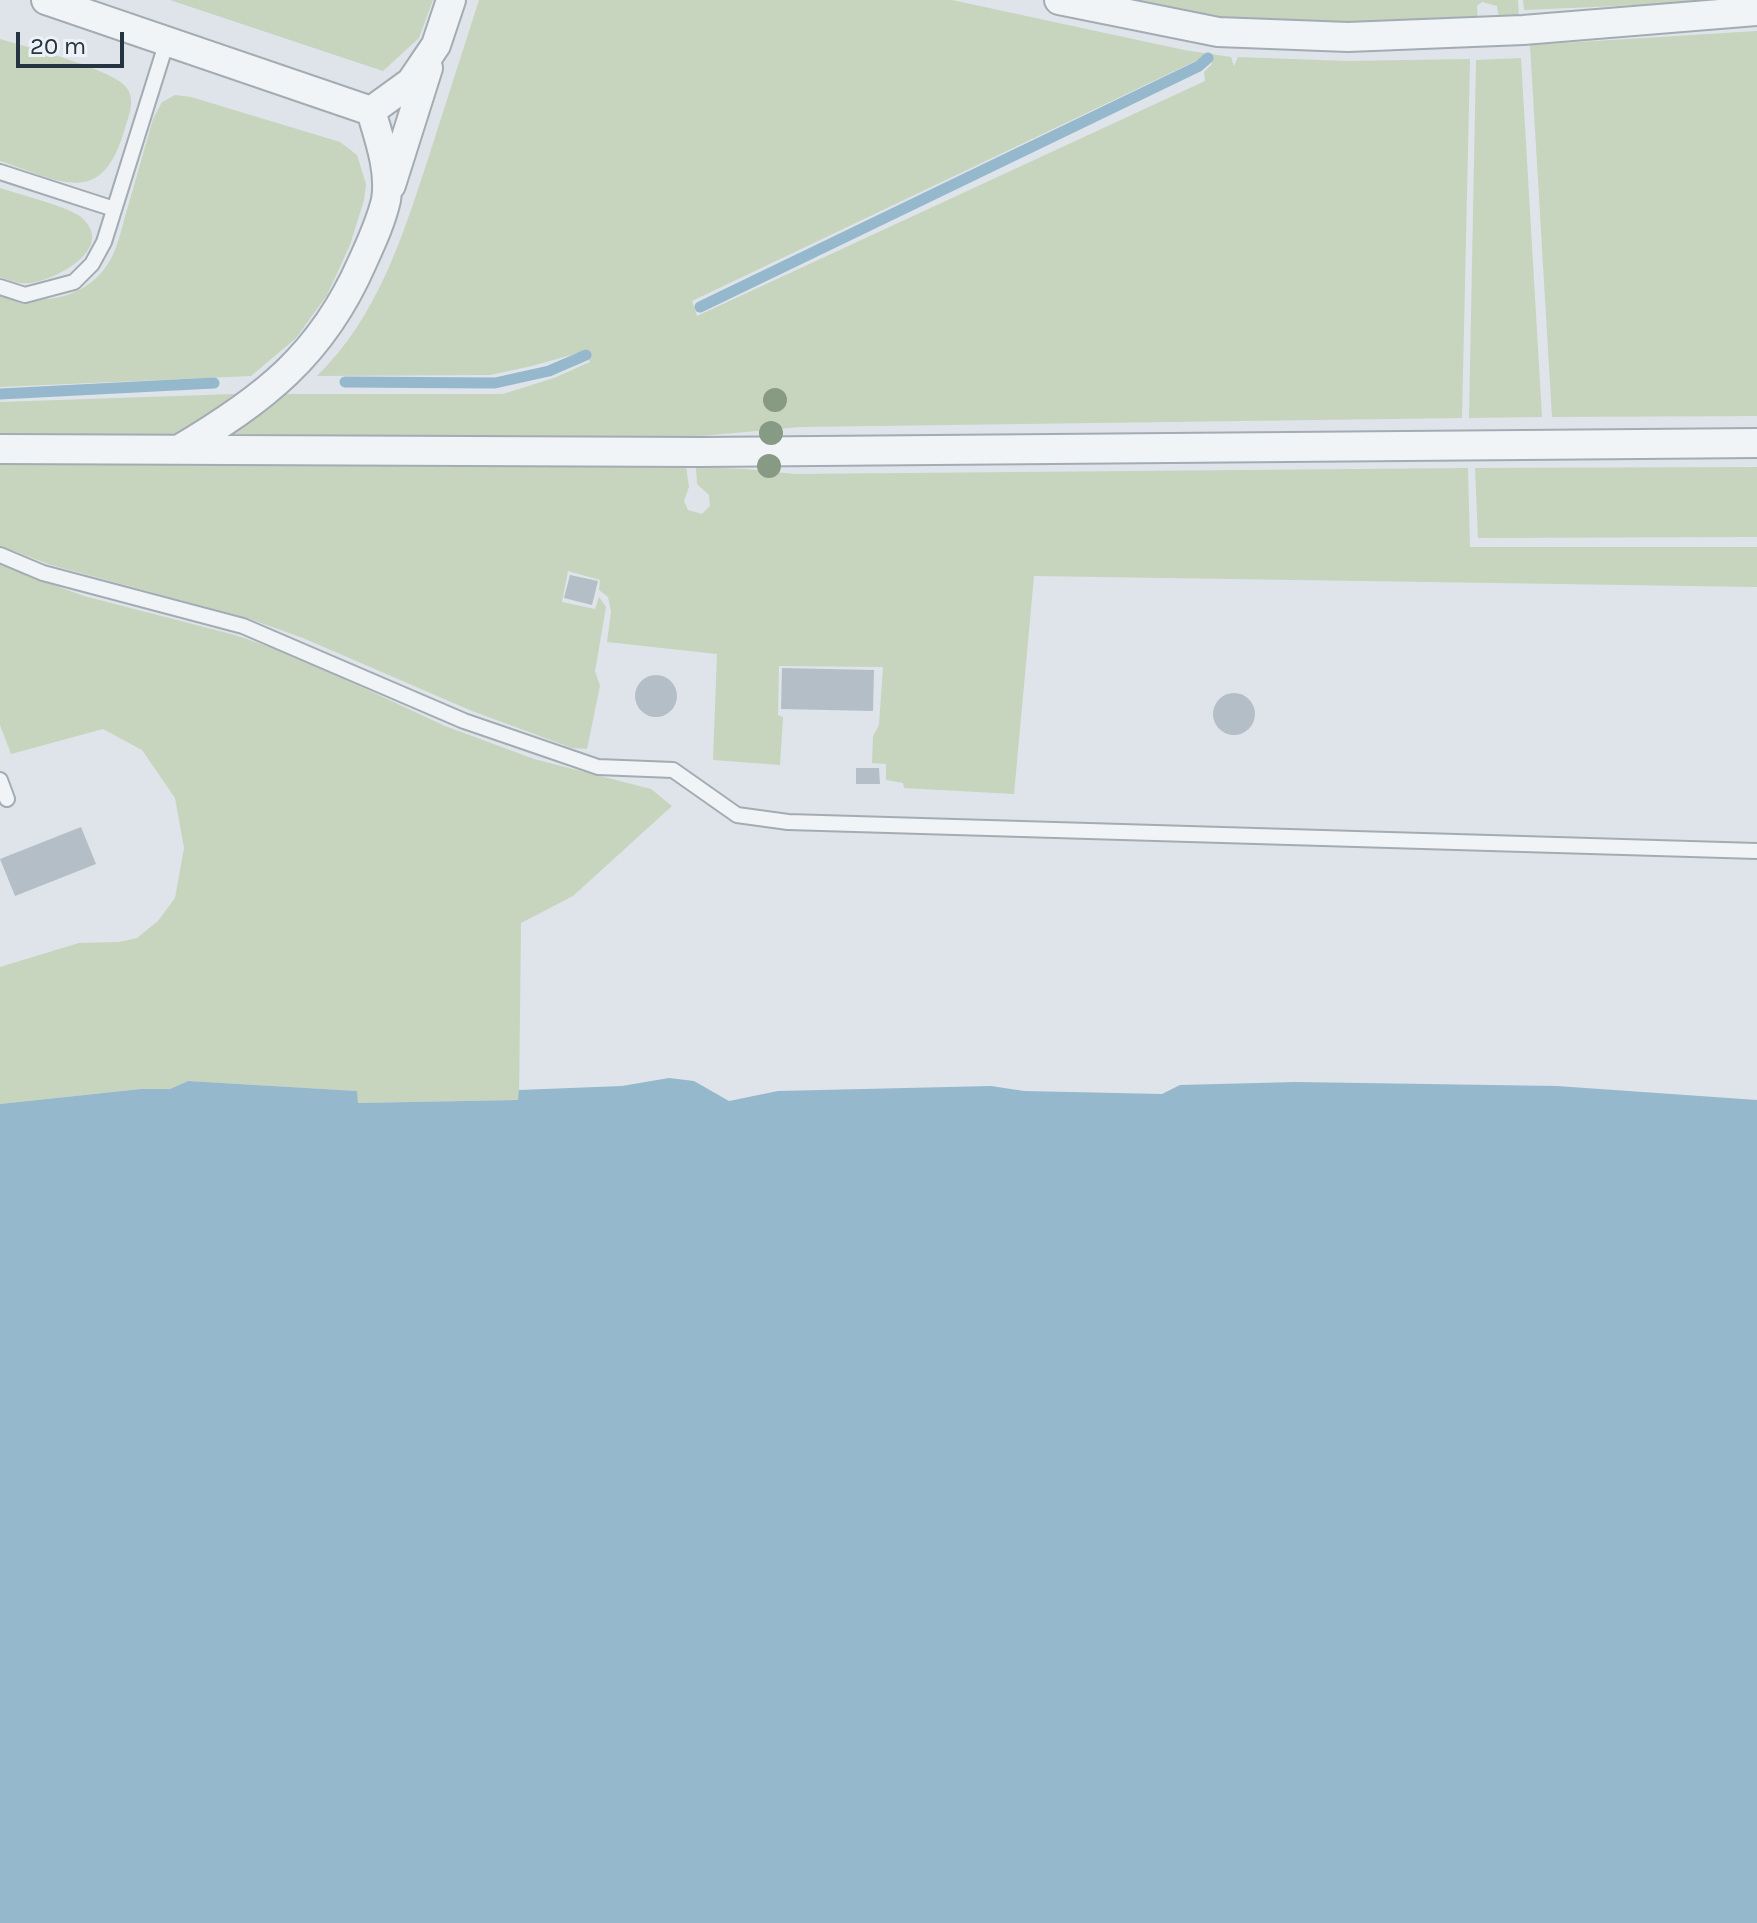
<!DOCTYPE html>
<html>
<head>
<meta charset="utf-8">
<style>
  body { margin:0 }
  #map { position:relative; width:1757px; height:1923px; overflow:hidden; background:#dee4e9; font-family:Karla,sans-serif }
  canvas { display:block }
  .scale { position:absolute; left:16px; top:32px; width:108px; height:36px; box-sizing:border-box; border:4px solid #253441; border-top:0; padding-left:10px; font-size:24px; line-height:28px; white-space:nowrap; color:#253441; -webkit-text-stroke:6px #edf2f6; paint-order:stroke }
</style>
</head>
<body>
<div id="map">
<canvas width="1757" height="1923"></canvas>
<div class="scale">20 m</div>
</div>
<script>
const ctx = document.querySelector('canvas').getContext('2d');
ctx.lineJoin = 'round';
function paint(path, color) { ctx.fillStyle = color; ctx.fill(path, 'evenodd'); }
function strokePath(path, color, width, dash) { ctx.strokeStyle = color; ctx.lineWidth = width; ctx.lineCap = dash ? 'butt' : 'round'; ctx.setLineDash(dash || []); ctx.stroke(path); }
paint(new Path2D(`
  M170,0H433L419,38L383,71Z
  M479,0H952L1184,50L1231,57L1234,66L1238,57L1347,61L1470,59L1462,418L800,427L701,436H0V402L235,394H503L554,378L590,362L585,351L532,366L490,375L317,376C378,316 402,238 428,159C445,106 462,53 479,0ZM1206,56L1210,59L1212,64L1204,72L1205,81L697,316L692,301Z
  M1124,0H1518L1519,18L1499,19L1497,6L1482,2L1477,6L1478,24L1343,26L1221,18Z
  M1523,0H1757L1524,10Z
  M1757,31V416L1552,417L1530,45Z
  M0,39C26,47 112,69 126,87C136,99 129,115 125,128C102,210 61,181 0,161Z
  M1521,58L1542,417L1469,418L1476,60Z
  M175,95L191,97L340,142L357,155L366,184L364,200L350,245L327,295L296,338L251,376L0,387V295C44,307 96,298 115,250C121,235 124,218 129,203C137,175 145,147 153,119L162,102Z
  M0,188C18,194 69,207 81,217C117,248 56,280 30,283C20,285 9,280 0,277Z
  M0,461L556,463L686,467L689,487L684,501L688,510L702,514L710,506L709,495L697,484L696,467L746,469L795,474L1468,468L1470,547H1757V587L1034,576L1014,794L904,788L903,783L886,780V764L872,763L873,736L879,725L883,667L779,666L778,715L783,717L780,765L713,760L717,654L607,642L611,612L608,597L599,590L600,580L568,571L562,602L595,609L599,597L606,607L595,671L600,686L587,749L572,748L472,711L303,638L247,618L51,565L0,546Z
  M1757,467V537L1478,538L1475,468Z
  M0,565L84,596L235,635L293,655L445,726L534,759L651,789L672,806L573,896L521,923L519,1100L358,1103L356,1091L188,1081L170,1089H141L0,1104V967L79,943L119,942L137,938L158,921L175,898L184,848L175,798L142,750L103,729L11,754L0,725Z`), '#c7d4be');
paint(new Path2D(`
  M669,1078L694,1081L729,1101L778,1091L991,1086L1024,1091L1162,1094L1180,1085L1296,1082L1557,1086L1757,1100V1923H0V1104L141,1089H170L188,1081L357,1091L358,1103L518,1100L519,1090L622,1086Z`), '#95b8cd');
strokePath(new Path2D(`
  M700,307L1199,66L1208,58
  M345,382L495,383L549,371L586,355
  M0,394L214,383`), '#95b8cd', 11);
paint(new Path2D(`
  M570,575L598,581L592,605L564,598Z
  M782,668L874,670L873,711L781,709Z
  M635 696a21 21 0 1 1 42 0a21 21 0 1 1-42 0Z
  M1213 714a21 21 0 1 1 42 0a21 21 0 1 1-42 0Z
  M856,768H879L880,784H856Z
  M81,827L96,864L15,896L0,859Z`), '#b4bec6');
const lane = new Path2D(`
  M0,172L114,209
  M0,287L25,295L74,282L92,264L104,242L167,41
  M0,555L43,573L243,626L464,721L598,767L673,770L737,815L788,822L1757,851
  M0,780L7,799`);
const street = new Path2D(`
  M46,0L371,111L411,82L436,45L451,0
  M1059,0L1218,32L1348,37L1523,30L1757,11
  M391,185L428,68
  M0,449L700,452L1757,443
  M178,450C263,400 321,356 362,263C371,243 381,222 386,200C391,171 379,138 371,111`);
strokePath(lane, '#a3acb3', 18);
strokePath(street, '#a3acb3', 32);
strokePath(lane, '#f1f4f7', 14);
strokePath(street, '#f1f4f7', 28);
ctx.fillStyle = '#879a84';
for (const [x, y] of [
  [775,400],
  [771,433],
  [769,466]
]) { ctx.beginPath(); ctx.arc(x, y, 12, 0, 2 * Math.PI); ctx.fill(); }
</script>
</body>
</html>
